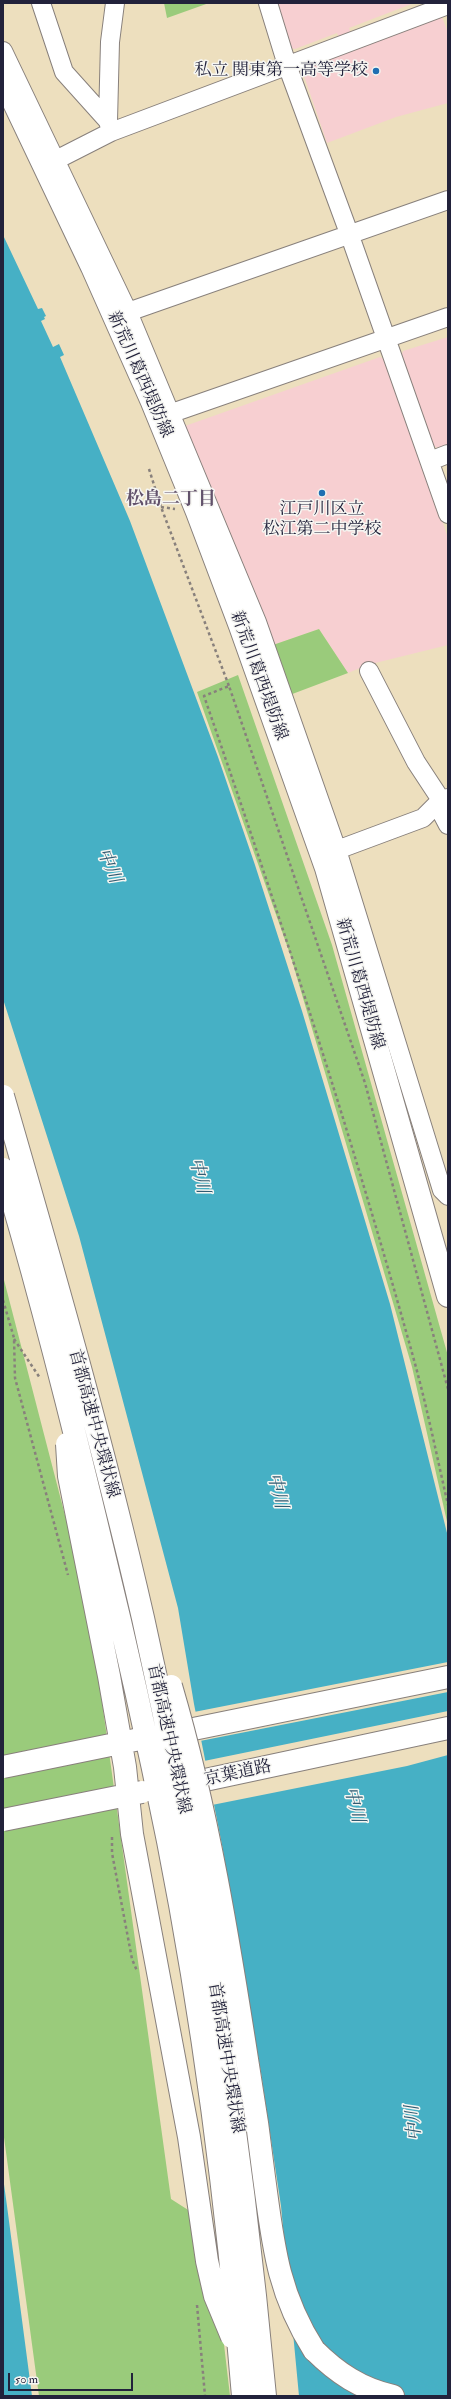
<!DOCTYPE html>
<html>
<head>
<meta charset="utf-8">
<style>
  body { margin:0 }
  #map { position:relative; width:451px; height:2399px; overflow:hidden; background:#eddfbe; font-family:"IM FELL Double Pica",serif }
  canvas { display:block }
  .frame { position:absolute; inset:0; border:4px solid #22223b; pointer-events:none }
  .scale { position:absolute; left:8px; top:2373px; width:125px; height:18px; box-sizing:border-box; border:2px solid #22223b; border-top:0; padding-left:5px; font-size:12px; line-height:14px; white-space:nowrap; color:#22223b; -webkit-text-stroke:3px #f6f6f2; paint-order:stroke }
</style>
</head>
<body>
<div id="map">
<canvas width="451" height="2399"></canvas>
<div class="frame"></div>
<div class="scale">50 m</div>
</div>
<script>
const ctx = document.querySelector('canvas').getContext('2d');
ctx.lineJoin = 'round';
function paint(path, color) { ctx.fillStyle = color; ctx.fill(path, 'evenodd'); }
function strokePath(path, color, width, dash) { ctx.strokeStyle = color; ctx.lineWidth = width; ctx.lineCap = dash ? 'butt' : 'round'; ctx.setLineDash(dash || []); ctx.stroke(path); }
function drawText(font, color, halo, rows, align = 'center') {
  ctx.font = font + ' "IM FELL Double Pica","Noto Serif JP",serif'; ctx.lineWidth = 3; ctx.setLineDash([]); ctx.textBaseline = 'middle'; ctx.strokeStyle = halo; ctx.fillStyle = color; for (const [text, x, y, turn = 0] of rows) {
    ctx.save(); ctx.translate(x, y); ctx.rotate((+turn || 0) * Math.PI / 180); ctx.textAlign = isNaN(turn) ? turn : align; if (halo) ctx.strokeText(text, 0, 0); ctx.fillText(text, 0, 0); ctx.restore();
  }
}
paint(new Path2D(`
  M274,3H414L349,28L357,48L442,17L448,33V103L396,117L327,143L303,73L306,69L345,53L337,33L295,49L287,47Z
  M448,337V446L440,449L431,445L395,382L448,538V645L367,665L348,673L319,629L270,646L185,426L380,357L387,361L401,357L403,351Z`), '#f7cfd1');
paint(new Path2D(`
  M164,3H209L167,18Z
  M319,629L348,673L287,696L270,646Z
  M238,675L332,945L448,1356V1526L412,1367L290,954L197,692Z
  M3,1276L89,1608L171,2199L210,2224L230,2396H39L3,2130Z`), '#9acb7b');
paint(new Path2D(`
  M3,235L38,309L42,308L46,316L44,317L45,319L41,321L53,347L59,344L64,355L60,357L130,521L218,757L255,865L302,1011L390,1304L448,1537V2396H299L281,2206L261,2073L222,1845L194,1704L178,1608L79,1236L3,999Z
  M3,2177L7,2206L32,2396H3Z`), '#46b0c5');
paint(new Path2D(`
  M448,1662V1692L200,1741L194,1712Z
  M448,1711V1755L407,1766L212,1805L204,1761Z`), '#eddfbe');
const minor = new Path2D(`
  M41,3L64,72L108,121L111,132
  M268,3L287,65L350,236L448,514
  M3,51L128,312L257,622L337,850L442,1190L448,1196
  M108,121L110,42L115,3
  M56,160L111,132L448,5
  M128,312L448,200
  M172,413L448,317
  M430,461L448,454
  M369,671L416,762L441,800
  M437,804L448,825
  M337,850L423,818L441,800L448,798`);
const major = new Path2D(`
  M3,80L92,267L152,402L197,512L240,626L326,868L448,1296`);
const highway = new Path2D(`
  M164,1735L448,1677
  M177,1786L448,1728
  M314,2350C337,2373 361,2389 393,2396`);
strokePath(minor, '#88807c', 20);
strokePath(major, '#88807c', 24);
strokePath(highway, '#88807c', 24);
strokePath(new Path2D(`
  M149,469L161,507L229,686
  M161,507L175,509
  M3,1300L14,1338L15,1378L68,1575
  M14,1339L40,1378
  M448,1389L365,1083L229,686L204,696C280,916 352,1136 414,1360C427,1407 437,1457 448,1505
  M112,1837V1853L132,1959L137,1971
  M197,2305L205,2396`), '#88807c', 2.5, [3, 3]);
strokePath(minor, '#fff', 18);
strokePath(major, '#fff', 22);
strokePath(highway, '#fff', 22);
const highwayBridge = new Path2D(`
  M3,1096C53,1269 103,1443 143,1618C201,1875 241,2134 265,2396
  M3,1169C40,1293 72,1420 102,1546C126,1644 148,1742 168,1841C204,2024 228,2210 243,2396
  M67,1444L69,1476L109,1676L125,1767L132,1834L189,2137L207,2261L215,2296L232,2337
  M171,1686C208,1812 229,1942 249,2072C255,2107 260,2142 264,2177C273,2243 277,2292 314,2350
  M3,1767L135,1740
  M3,1820L142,1792`);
strokePath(highwayBridge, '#88807c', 24, []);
strokePath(highwayBridge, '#fff', 22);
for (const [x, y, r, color] of [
  [376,71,4,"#1f6fb2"],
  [322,493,4,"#1f6fb2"]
]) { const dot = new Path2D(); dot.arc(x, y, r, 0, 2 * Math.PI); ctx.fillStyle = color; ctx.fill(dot); strokePath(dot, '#f6f6f2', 1.5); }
drawText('17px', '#22223b', '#f6f6f2', [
  ["私立 関東第一高等学校",368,71],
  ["江戸川区立",322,510,"center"],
  ["松江第二中学校",322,530,"center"]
], 'right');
drawText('17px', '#22223b', '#f6f6f2', [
  ["新荒川葛西堤防線",139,375,66],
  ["新荒川葛西堤防線",258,676,70],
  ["新荒川葛西堤防線",359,984,74],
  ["首都高速中央環状線",93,1424,75],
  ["首都高速中央環状線",168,1739,78],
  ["京葉道路",238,1774,-12],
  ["首都高速中央環状線",225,2058,81]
]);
drawText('bold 18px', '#62526b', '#f6f6f2', [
  ["松島二丁目",171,500]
]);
drawText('italic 18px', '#305b72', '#f6f6f2', [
  ["中川",108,866,67],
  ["中川",198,1176,76],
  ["中川",276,1491,76],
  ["中川",353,1805,76],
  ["中川",415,2123,-95]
]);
</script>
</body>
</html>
